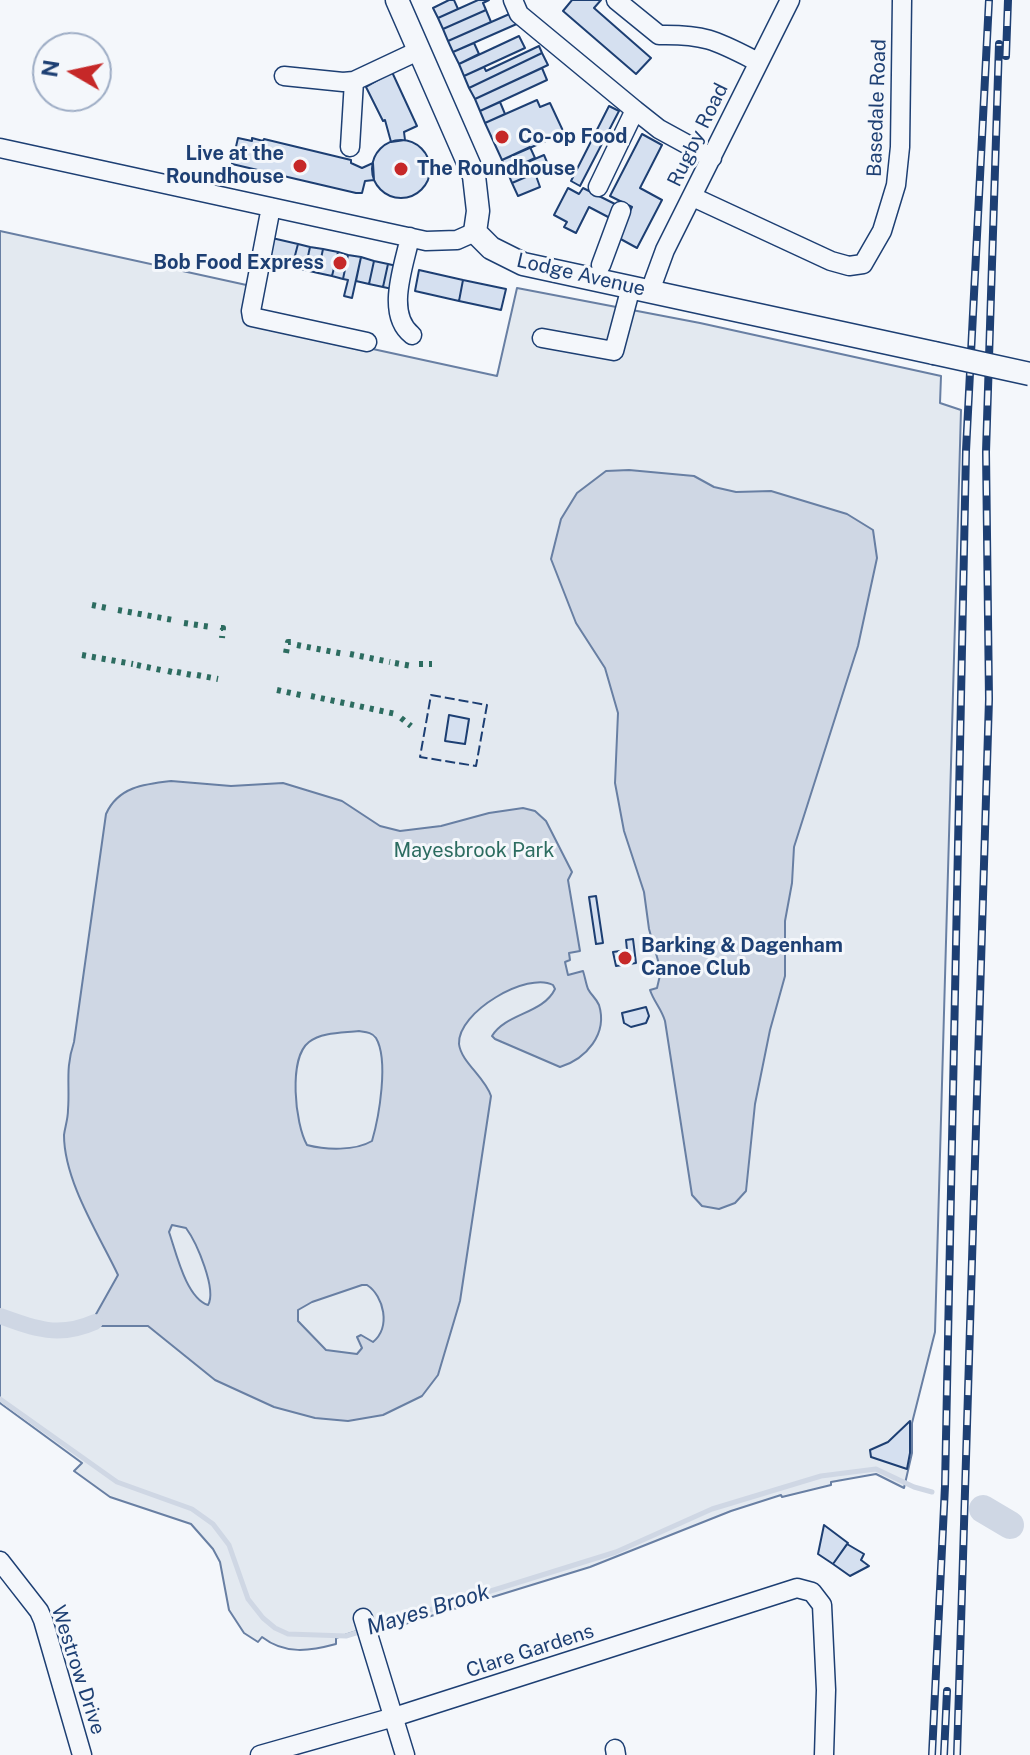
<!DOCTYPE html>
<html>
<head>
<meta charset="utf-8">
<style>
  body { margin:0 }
  #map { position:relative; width:1030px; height:1755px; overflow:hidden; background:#f4f7fb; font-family:"Public Sans",sans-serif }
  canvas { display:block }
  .north { position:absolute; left:32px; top:32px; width:80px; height:80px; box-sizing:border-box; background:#f4f7fb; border:2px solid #9eadc5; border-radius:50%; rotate:279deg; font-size:22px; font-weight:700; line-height:32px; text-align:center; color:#1d3f73 }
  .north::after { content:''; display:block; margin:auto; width:28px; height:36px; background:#c62828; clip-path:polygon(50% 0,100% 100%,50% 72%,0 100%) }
</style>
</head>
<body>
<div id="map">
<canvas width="1030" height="1755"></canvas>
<div class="north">N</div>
</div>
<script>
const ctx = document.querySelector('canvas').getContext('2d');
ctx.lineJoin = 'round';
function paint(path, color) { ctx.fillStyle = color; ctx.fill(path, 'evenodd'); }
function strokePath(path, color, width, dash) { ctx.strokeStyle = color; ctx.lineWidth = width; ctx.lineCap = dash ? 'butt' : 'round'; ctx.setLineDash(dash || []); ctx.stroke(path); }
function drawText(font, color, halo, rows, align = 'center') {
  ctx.font = font + ' "Public Sans",sans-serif'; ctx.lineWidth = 6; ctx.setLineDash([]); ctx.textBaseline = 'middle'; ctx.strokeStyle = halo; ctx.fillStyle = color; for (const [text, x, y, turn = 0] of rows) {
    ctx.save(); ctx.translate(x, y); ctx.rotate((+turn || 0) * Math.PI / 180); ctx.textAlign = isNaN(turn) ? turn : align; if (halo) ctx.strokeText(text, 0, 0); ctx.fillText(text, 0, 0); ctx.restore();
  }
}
const green = new Path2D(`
  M0,231L251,286L244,321L497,376L517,288L700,323L941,376L940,403L961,410L935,1332L912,1423V1453L904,1488L876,1474L831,1482V1485L782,1497L781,1495L731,1511L590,1567L405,1624L401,1616L336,1638V1644C310,1651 285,1655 262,1637L258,1642L244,1633L229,1610L220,1562L213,1549L191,1524L110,1497L74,1471L82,1463L0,1403Z`);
paint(green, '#e3e9f0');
strokePath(green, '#687fa3', 2);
const water = new Path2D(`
  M629,470L694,476L714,487L736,492L771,491L847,514L873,530L877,558L858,646L794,847L792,883L785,921V976L770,1030L755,1104L746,1191L735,1203L719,1209L702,1206L692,1195L665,1021C661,1008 654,1002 650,990L657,988L661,971L649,929L644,892L624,831L615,783L618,713L605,668L576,623L551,559L561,519L577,493L606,471Z
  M171,781L231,786L283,783L342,801L380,826L400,831L441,826L489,813L523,808L535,811L546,821L572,872L568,880L580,951L569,953L570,960L565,962L568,975L583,971C585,977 586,984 588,989C591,995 596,998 599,1005C608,1034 586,1059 560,1067L495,1039L492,1036C506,1013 543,1014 555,989L553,985C528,971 457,1012 459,1044C461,1062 485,1077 491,1096L460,1301L438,1375L422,1396L383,1415L348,1421L315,1418L274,1407L215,1380L148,1326H99L95,1316L118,1275C99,1235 64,1181 64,1135C65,1127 68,1119 68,1110C70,1084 65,1069 74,1042L106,814C118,787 144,784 171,781ZM359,1031C365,1032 372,1032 376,1038C389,1060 379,1117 372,1141C355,1151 326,1150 307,1145C295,1124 288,1058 309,1042C322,1032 343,1033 359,1031ZM172,1225L186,1228C197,1243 217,1290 208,1305C186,1298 176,1252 169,1232ZM362,1285H367C384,1296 391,1327 373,1342L361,1335L357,1337L362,1348L357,1354L326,1350L298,1321V1310L312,1302Z`);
paint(water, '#cfd7e4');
strokePath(water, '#687fa3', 2);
strokePath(new Path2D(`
  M0,1399L117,1482L192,1509L213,1524L229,1545L248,1599L263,1618L275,1628L288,1634L346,1636L616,1552L712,1509L821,1476L876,1469L914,1487L932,1492`), '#cfd7e4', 5);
strokePath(new Path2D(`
  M0,1316C35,1329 59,1338 95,1322`), '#cfd7e4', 16);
strokePath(new Path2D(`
  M983,1509L1010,1525`), '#cfd7e4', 28);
const building = new Path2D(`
  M449,0H454L458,9L438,18L433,8Z
  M478,0H489L483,3L486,10L443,29L438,18Z
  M572,0H601L594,8L651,58L636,74L563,11Z
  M486,10L491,22L448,41L443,29Z
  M514,12L519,23L453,52L448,41Z
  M519,36L525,48L464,76L459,64Z
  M474,43L479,54L459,64L453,52Z
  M539,46L542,53L469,88L464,76L484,67L486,71Z
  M542,53L548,65L475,99L469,88Z
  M542,68L547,80L480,111L475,99Z
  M392,72L417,126L404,132L405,140L391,142L385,120L383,121L366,87Z
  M537,100L540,107L550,103L564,133L502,160L485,123Z
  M500,102L505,114L485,123L480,111Z
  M609,106L619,111L580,186L571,181Z
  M642,134L662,145L640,188L662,200L637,248L617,237L632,207L610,196Z
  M238,138L252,141V138L263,141L264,139L351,160V163L362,168L373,163L374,180L365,181L362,193H356L232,164Z
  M372 169a29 29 0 1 1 58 0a29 29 0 1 1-58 0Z
  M530,147L535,158L507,171L502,160Z
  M544,155L549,167L512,183L507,171Z
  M535,173L540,187L518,196L512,183Z
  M568,188L579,194L583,188L617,205L610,218L589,207L576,233L564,227L567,222L554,215Z
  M272,238L298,244L292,267L267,261Z
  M298,244L310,247L305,270L292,267Z
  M310,247L323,249L318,273L305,270Z
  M323,249L338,252L332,276L318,273Z
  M338,252L348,255L343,279L332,276Z
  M348,255L361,257L352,298L344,296L348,280L343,279Z
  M361,257L374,261L369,284L356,281Z
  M374,261L388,264L383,287L369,284Z
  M388,264L401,267L397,290L383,287Z
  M419,270L463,280L459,301L415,291Z
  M463,280L506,289L501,310L459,301Z
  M449,715L469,719L465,744L445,741Z
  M596,896L603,943L596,944L589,897Z
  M633,939L636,963L616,966L613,952L627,950L626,940Z
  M646,1007L649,1016L646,1023L631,1027L624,1023L622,1013Z
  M910,1421V1453L907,1469L871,1457L870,1450L888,1442Z
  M824,1525L848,1543L833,1564L818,1554Z
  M847,1544L864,1554L861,1560L869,1566L850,1576L833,1564Z`);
paint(building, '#d5e0f0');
strokePath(building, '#1d3f73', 2);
const minor = new Path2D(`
  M513,0L519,14L635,110
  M616,0L659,35C706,34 717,41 758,62
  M284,76L343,82L354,81L420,50
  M350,147L354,81
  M0,148L426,241L457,240L475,232
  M598,187L635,110L659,129L712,158
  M693,197L831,261L849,266L863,264L882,231L896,185L900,147L902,0
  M271,207L251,311L252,317L367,342
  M410,237C404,266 385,314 412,335
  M601,265L621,211
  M650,291L665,250L790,0
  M542,338L614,351L631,287
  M0,1561L39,1611L43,1620L82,1755
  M363,1618L405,1755
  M615,1749L616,1755
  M260,1755L394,1717L797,1588L812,1592L822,1605L826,1690L824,1755`);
const major = new Path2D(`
  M397,0L474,176L478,211L475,232L491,248L523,264L934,353`);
strokePath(minor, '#1d3f73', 21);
strokePath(major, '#1d3f73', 25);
strokePath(minor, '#f4f7fb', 18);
strokePath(major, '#f4f7fb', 22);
const rail = new Path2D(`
  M1006,56L1008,0
  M932,1755L945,1486L966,451L989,0
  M944,1755L947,1691
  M957,1755L989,699L986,452L999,44`);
strokePath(rail, '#1d3f73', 8);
strokePath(rail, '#f4f7fb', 5, [15]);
const majorBridge = new Path2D(`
  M934,353L1030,374`);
strokePath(majorBridge, '#1d3f73', 25, []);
strokePath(majorBridge, '#f4f7fb', 22);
strokePath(new Path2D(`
  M92,605L107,608
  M118,610L173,620
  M184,623L211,627
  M221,628H223L222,638
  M297,645L344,654
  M286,653L288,642H291
  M350,654L390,662
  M82,655L133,664
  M395,663L412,666
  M419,664H432
  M137,665L161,670
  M168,671L172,672
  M177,672L192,675
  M197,675L218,679
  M277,690L305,696
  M311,696L396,714
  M401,718L411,726`), '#2c6c60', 6, [4, 6]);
strokePath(new Path2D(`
  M431,695L487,705L476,766L420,757Z`), '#1d3f73', 2, [10, 4]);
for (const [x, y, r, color] of [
  [502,137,8,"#c62828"],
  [300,166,8,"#c62828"],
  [401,169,8,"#c62828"],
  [340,263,8,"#c62828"],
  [625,958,8,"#c62828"]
]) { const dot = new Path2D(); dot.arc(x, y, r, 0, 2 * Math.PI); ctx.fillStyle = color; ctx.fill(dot); strokePath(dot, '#f4f7fb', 3); }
drawText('20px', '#1d3f73', '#f4f7fb', [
  ["Basedale Road",877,108,-88],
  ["Rugby Road",698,135,-64],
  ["Lodge Avenue",581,275,13],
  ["Clare Gardens",530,1651,-18],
  ["Westrow Drive",78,1670,72]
]);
drawText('bold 20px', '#1d3f73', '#f4f7fb', [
  ["Co-op Food",518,137],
  ["Live at the",284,154,"right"],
  ["Roundhouse",284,177,"right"],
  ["The Roundhouse",417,169],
  ["Bob Food Express",324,263,"right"],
  ["Barking & Dagenham",641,946],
  ["Canoe Club",641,969]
], 'left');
drawText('20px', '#2c6c60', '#f4f7fb', [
  ["Mayesbrook Park",474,851]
]);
drawText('italic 22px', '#1d3f73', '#f4f7fb', [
  ["Mayes Brook",428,1610,-17]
]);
</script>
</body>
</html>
